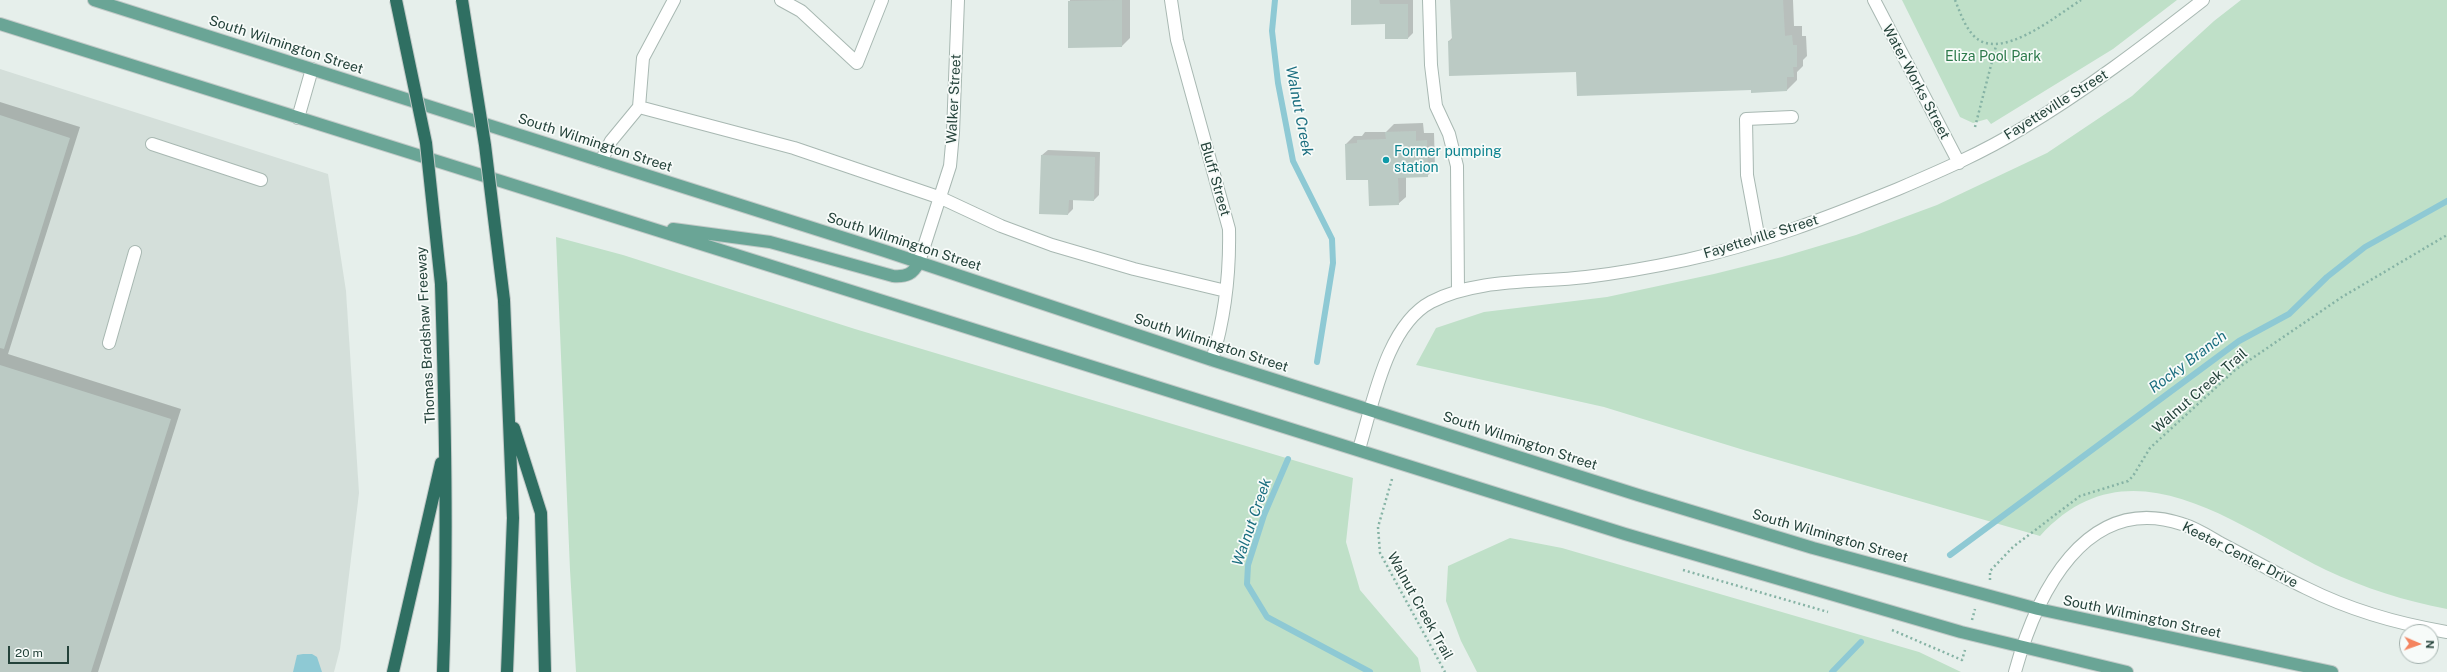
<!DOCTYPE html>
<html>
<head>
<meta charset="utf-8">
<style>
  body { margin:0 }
  #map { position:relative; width:2447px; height:672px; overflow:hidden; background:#e6efeb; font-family:"Public Sans",sans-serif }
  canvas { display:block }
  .north { position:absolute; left:2399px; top:624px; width:40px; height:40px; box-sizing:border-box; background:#f7fbf9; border:1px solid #a3b1ad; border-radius:50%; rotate:92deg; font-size:11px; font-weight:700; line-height:16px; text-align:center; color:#24423a }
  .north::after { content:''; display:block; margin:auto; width:14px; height:18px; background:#f4845f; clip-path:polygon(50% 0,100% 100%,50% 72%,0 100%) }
  .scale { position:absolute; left:8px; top:646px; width:61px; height:18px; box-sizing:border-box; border:2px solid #24423a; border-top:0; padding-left:5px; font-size:12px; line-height:14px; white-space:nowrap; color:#24423a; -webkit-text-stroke:3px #f7fbf9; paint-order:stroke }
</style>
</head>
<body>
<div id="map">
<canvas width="2447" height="672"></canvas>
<div class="north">N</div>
<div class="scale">20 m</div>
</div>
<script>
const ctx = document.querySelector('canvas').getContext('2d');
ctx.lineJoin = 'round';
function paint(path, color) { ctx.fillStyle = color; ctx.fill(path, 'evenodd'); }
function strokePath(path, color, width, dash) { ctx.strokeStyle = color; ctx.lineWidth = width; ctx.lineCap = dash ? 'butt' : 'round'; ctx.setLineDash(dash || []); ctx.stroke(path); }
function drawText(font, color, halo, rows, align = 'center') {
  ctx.font = font + ' "Public Sans",sans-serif'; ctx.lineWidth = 3.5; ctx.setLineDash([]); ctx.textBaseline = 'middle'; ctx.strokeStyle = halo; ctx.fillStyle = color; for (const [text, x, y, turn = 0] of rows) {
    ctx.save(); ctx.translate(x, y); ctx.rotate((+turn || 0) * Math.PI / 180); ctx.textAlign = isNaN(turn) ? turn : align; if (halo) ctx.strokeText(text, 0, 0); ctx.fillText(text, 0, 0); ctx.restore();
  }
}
paint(new Path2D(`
  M0,69L328,174L346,291L359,493L340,649L334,672H0Z`), '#d4dfda');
paint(new Path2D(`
  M1902,0H2177L2113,49L1991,124L1987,119L1973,123L1960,117Z
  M2241,0H2447V609C2405,601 2364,588 2326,570C2235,526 2130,437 2040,536L1747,451L1604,407L1416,365L1436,328L1484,312L1607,297L1714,274L1782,257L1856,235L1937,205L2047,153L2132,96L2214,21Z
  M556,237L623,255L855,329L1353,478L1346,542L1360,590L1418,658L1421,672H576L570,570Z
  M1510,538L1562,548L1919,652L1961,672H1477L1461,641L1446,601L1448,566Z`), '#bfe0c8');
paint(new Path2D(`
  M303,654H312L317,657L322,672H293L297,655Z`), '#8ec9d4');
paint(new Path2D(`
  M1070,0H1130V38L1122,46L1069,47Z
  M1352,0H1413V33L1408,38Z
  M1451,0H1793L1794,26H1802V36H1806L1807,56L1803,60V66L1797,72V80L1787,90L1752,89L1577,71L1449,41L1452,38Z
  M0,102L80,127L8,354L181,409L98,672H0Z
  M1423,123L1424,133H1434L1435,168L1427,176L1406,177V197L1398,204L1369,179L1346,144L1354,136H1362L1365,132H1386L1394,124Z
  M1048,150L1100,152L1099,195L1094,200H1073V209L1068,214L1042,155Z`), '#0003');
strokePath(new Path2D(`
  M1275,0L1272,31L1278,83L1293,161L1332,239L1333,263L1317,362
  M1288,459L1264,515L1248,565L1247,584L1267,617L1370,672
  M1950,555L2239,341L2289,314L2327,277L2365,247L2447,201
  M1832,672L1861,642`), '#8ec9d4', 6);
paint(new Path2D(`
  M1122,0V47L1068,48V1Z
  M1351,0H1379L1380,4H1408V39H1385V24L1351,25Z
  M1450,0H1783L1785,36L1792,35L1793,45H1797V67H1793L1794,77H1787V91L1751,93V90L1577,96L1576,72L1449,76L1448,41L1452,40Z
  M0,115L70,138L4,349L0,348Z
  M1416,131V141L1427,140L1428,177L1398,178L1399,205L1369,206L1368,180H1346L1345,144L1357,143V140L1386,139L1385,132Z
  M1041,155L1095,157L1094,201L1069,200L1068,215L1039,214Z
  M0,365L171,419L91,672H0Z`), '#bbcac4');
const minor = new Path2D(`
  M674,0L643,58L639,107L794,148L941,198L1001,226L1052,245L1134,269L1226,291
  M781,0L801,11L857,63L882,0
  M1171,0L1177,40L1229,229C1230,274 1225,317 1212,360
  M1429,0L1431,65L1436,106L1449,134L1457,166L1458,291
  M1874,0L1959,163
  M298,118L312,69
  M152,144L261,180
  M601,161L611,141L639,107
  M1759,240L1747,175L1746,119L1792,117
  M919,262L950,166L953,133L958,0
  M109,343L135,252
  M1359,449C1373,404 1386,326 1431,302C1477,278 1536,283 1586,277C1619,273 1653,267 1686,260C1759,244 1829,217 1898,189C1940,171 1982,153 2021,129C2085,91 2144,46 2203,0
  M2015,672C2036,595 2085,492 2182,524C2196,528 2208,536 2220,543C2249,558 2277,574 2306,588C2350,610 2399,624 2447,632`);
const major = new Path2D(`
  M94,0L885,251L1212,360L1638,495L1813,548L2038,609L2332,672
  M0,24L1625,534L1961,632L2127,672
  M673,229L770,242L893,276C907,277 913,274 919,262`);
const highway = new Path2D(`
  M441,284C445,413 448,542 443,672
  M504,300L513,518L507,672
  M514,428L541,513L545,672
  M393,672L441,463`);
strokePath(minor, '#a8b8b2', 14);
strokePath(major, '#c2cac8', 14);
strokePath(highway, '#c2cac8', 14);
strokePath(new Path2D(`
  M1955,0C1960,12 1964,25 1973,35C1999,64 2057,15 2081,0
  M1975,127L1996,46
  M1392,479L1378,527L1380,553L1445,672
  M1683,570L1828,612
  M1990,580V571L2013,547L2080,496L2128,481L2133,476L2150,448L2235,370L2342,297L2447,235
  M1972,620L1975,609
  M1892,630L1962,660L1965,650`), '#86b3a5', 2.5, [2, 3]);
strokePath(minor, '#fff', 12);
strokePath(major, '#6aa596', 12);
strokePath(highway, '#2f6f62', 12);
const highwayBridge = new Path2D(`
  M396,0L426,143L441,284
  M462,0L485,145L504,300`);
strokePath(highwayBridge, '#c2cac8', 14, []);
strokePath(highwayBridge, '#2f6f62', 12);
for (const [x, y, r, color] of [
  [1386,160,4,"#0f9aa8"]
]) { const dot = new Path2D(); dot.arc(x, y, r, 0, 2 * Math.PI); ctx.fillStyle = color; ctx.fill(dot); strokePath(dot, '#f7fbf9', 1.5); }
drawText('14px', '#24423a', '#f7fbf9', [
  ["South Wilmington Street",286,45,18],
  ["Water Works Street",1916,82,62],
  ["Walker Street",954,99,-87],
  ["Fayetteville Street",2056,105,-32],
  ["South Wilmington Street",595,143,18],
  ["Bluff Street",1215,179,74],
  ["Fayetteville Street",1761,237,-17],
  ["South Wilmington Street",904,242,18],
  ["Thomas Bradshaw Freeway",426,335,-93],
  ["South Wilmington Street",1211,343,18],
  ["Walnut Creek Trail",2200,391,-41],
  ["South Wilmington Street",1520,441,18],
  ["South Wilmington Street",1830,536,16],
  ["Keeter Center Drive",2240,555,27],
  ["Walnut Creek Trail",1420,606,61],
  ["South Wilmington Street",2142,617,12]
]);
drawText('14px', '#2d7a4b', '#f7fbf9', [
  ["Eliza Pool Park",1993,57]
]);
drawText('14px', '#0d838f', '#f7fbf9', [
  ["Former pumping",1394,152],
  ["station",1394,168]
], 'left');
drawText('italic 15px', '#1c6f80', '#f7fbf9', [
  ["Walnut Creek",1299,111,79],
  ["Rocky Branch",2188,362,-37],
  ["Walnut Creek",1252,522,-71]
]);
</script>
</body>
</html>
